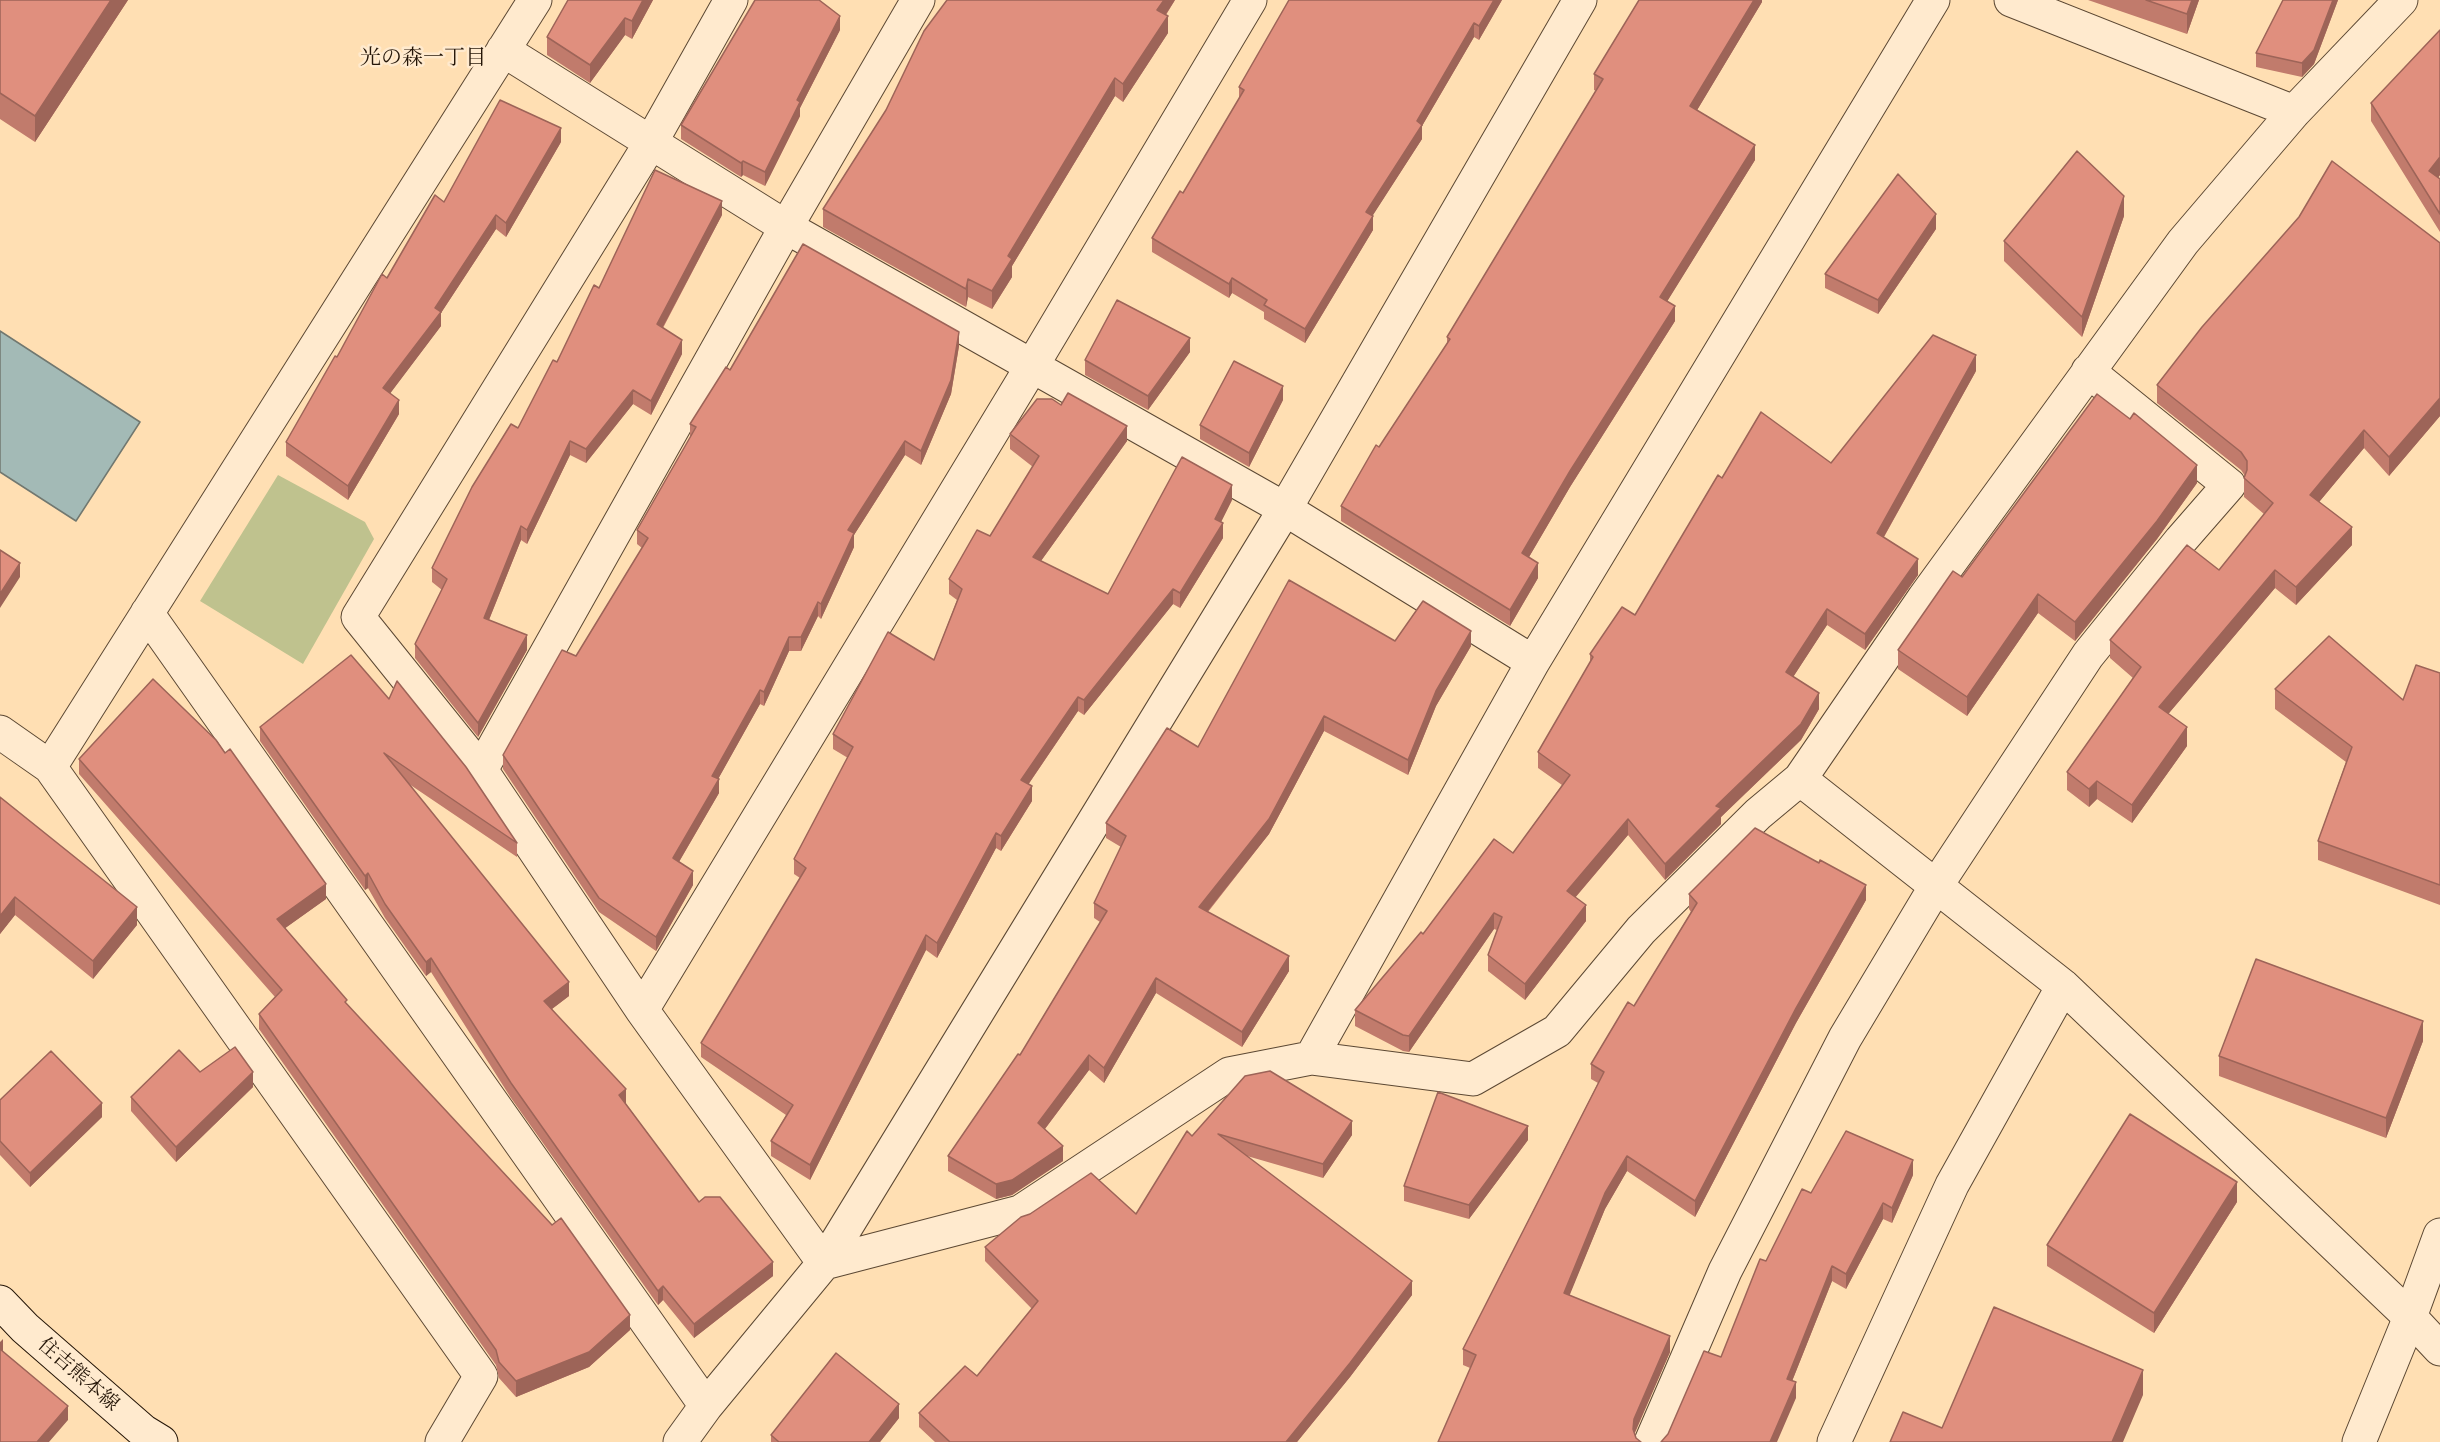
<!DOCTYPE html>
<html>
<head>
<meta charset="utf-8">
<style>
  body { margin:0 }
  canvas { display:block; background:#ffdfb3 }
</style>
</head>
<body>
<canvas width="2440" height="1442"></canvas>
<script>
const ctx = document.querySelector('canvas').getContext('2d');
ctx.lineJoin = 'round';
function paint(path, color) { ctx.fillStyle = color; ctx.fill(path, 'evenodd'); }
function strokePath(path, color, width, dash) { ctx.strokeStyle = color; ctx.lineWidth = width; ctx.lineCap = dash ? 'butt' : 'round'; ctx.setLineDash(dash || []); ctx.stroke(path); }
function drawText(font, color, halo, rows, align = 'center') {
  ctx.font = font + ' "Gentium Book Plus","Noto Serif JP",serif'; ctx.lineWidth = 5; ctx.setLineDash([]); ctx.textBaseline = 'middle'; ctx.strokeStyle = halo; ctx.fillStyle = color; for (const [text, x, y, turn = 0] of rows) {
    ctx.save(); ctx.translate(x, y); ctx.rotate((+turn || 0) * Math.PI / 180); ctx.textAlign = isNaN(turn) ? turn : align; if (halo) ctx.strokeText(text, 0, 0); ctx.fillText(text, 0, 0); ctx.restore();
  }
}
paint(new Path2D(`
  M278,475L365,522L374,539L303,664L200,601Z`), '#bfc28e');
const water = new Path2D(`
  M0,331L140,422L76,521L0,472Z`);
paint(water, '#a3bab6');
strokePath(water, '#717870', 1.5);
const minor = new Path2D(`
  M731,0L650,144L358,617L481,770L642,1010L824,1263L1285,509L1580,0
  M2011,0L2294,112
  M503,50L786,227L1285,509L1533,662
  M147,613L706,1406
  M0,732L50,767L481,1376L442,1442
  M50,767L535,0
  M481,770L786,227L918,0
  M1800,779L2063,986L2410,1317L2440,1349
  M642,1010L1032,366L1250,0
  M1311,1058L1533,662L1933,0
  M680,1442L706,1406L824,1263L1020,1212L1229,1074L1311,1058L1473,1079L1557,1031L1641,930L1758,814L1800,779L1924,598L2183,242L2294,112L2401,0
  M1651,1442L1725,1271L1845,1038L1936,886L2088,655L2181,540L2229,485L2088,371
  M1834,1442L1952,1185L2063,986`);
const tertiary = new Path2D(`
  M2359,1442L2410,1317L2440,1235`);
const secondary = new Path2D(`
  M0,1302L25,1328L143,1431L161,1442`);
strokePath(minor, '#5c4833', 35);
strokePath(tertiary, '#5c4833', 35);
strokePath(secondary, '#251608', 35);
strokePath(minor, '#ffeace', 33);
strokePath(tertiary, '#ffeace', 33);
strokePath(secondary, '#ffeace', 33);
paint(new Path2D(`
  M0,0H128L35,142L0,119Z
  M568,0H653L632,39L625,35L590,83L547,55V37Z
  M1175,0L1166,15L1168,33L1123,102L1115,96L1012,266V277L992,309L968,297L966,307L823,227V209L886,110Z
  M1502,0L1479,40L1474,37L1422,126V139L1372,216L1373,230L1305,343L1264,319V312L1232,293L1229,298L1152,252V238L1183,193L1239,99V87Z
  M1762,0V2L1697,110L1755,160L1667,301L1675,321L1570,487L1529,557L1538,578L1510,626L1341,521V506L1447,345V337L1596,91L1594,90V74Z
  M2088,0H2199L2187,34Z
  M2283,0H2338L2314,64L2302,77L2256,67V53Z
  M840,30L800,108V116L765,186L743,175L741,177L681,139V125Z
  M2440,30V175L2438,178L2440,179V232L2371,121V103Z
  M561,142L506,237L496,229L441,313V326L390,393L399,414L348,500L286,456V442L337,357L387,278L444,202Z
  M722,215L663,328L682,354L651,415L633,404L586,463L570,455L527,544L521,540L489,620L527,650L478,737L415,658V644L442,590L432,582V568L518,428L599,288Z
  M2124,216L2082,337L2004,261V241Z
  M1936,229L1878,314L1825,288V274Z
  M2440,243V416L2389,476L2364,448L2319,502L2352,545L2296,605L2275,588L2168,714L2187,746L2132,823L2097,799L2089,807L2067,790V772L2133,678L2110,658V640L2219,570L2264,514L2244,497V478L2245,476L2241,470L2157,403V385Z
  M959,346L951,394L921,465L905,455L854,535V547L821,619L818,616L801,651H789L764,706L760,704L718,779L719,793L679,862L693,885L656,951L599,912L503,769V755L576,656L642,548L637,544V530L690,438V424L730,370Z
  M1190,352L1148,410L1085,375V360Z
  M1976,371L1884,537L1918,575L1865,650L1827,625L1793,677L1819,709L1801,740L1721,817V824L1665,880L1628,835L1575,898L1586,921L1525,1000L1488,971V955L1497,930L1494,929L1409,1052L1403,1051L1355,1026V1010L1423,934L1513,853L1562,785L1538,768V752L1590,663V654L1635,615L1722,478L1831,463Z
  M1283,400L1249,467L1200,439V425Z
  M1061,405L1127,441L1041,561L1108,594L1232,500L1221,522L1223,538L1180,608L1173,604L1084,715L1078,711L1028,785L1032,801L1001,851L996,848L937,958L926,950L810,1180L771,1156V1141L786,1115L701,1057V1043L800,878L794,874V859L848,758L833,749V734L934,660L957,600L949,594V579L990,536L1033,467L1010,449V434Z
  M2197,483L2157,539L2075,641L2038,613L1967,716L1898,669V650L1962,577Z
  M1395,641L1471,646L1436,706L1408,775L1324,731L1269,834L1208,912L1289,971L1242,1047L1156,993L1104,1083L1089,1070L1045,1129L1063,1161L1012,1195L996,1199L948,1171V1156L1020,1055L1100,922L1094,918V903L1121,847L1106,838V823L1198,747Z
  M2440,673V905L2318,860V841L2346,762L2275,709V689L2403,700Z
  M389,699L517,843V857L409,784L569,996L552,1009L626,1103V1104L699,1202L773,1276L694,1338L663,1300L658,1305L511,1098L431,972L426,976L385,918L368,888L365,890L260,741V727Z
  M79,759L326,899L285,928L347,1005L630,1330L589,1367L516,1397L499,1378L496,1365L259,1029V1014L275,997L79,774Z
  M0,797L137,925L93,979L15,915L0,934Z
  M1689,894L1866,900L1796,1023L1695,1217L1627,1171L1605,1209L1569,1295L1670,1352L1634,1433L1636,1438L1463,1365V1349L1598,1083L1591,1079V1064L1634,1006L1691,912L1689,909Z
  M2423,1041L2386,1138L2219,1076V1056Z
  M200,1072L253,1087L176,1162L131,1111V1097Z
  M1245,1076L1352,1135L1323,1178L1247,1156L1412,1295L1350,1377L1297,1442H935L919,1427V1413L977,1376L1032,1309L985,1261V1247L1136,1214L1192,1136Z
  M0,1100L102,1117L30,1187L0,1155Z
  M1528,1140L1469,1219L1404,1201V1186Z
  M1913,1175L1892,1223L1883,1219L1846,1289L1832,1281L1792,1381L1796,1398L1663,1441L1721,1357L1766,1261L1811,1193Z
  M2237,1202L2154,1333L2047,1266V1245Z
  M899,1418L880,1442H771V1435Z`), '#c17b6c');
paint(new Path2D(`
  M111,0H128L35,142V116Z
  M643,0H653L632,39V21Z
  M1164,0H1175L1157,28V10Z
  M1494,0H1502L1479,40V26Z
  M1754,0H1762V2L1690,122V106Z
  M2192,0H2199L2187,34V14Z
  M2333,0H2338L2314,64L2302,77V63Z
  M840,16V30L800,108V116L765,186V172L797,100Z
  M1168,16V33L1123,102V84Z
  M625,18V35L590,83V65Z
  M1474,23V37L1422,126V139L1366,226V212L1417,121Z
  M1115,78V96L1012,266V277L992,309V291L1008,256Z
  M561,128V142L506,237V223Z
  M1755,145V160L1660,313V297Z
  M2440,157V175L2429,189V171Z
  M743,161V175L741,177V163Z
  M2124,196V216L2082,337V317Z
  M722,201V215L657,338V324Z
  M1936,214V229L1878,314V300Z
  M496,215V229L441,313V326L383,403V388Z
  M1373,216V230L1305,343V329Z
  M1232,278V293L1229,298V284Z
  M968,279V297L966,307V289Z
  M1675,306V321L1570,487L1522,569V553L1570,471Z
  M959,332V346L951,394L921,465V451Z
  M1190,338V352L1148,410V396Z
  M682,340V354L651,415V401Z
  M1976,355V371L1877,549V533Z
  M1283,386V400L1249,467V453Z
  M633,390V404L586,463V449Z
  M2440,398V416L2389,476V457Z
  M399,400V414L348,500V486Z
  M1127,426V441L1033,572V557Z
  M2364,430V448L2310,513V495Z
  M570,441V455L527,544V530Z
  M905,441V455L854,535V547L821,619V604L848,530Z
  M2197,465V483L2157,539L2075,641V622Z
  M1232,485V500L1215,534V519Z
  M1223,523V538L1180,608V593Z
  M521,526V540L484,632V618Z
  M2352,527V545L2296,605V587Z
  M1918,559V575L1865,650V634Z
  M20,563V577L0,608V594Z
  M1538,563V578L1510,626V610Z
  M2275,570V588L2159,725V707Z
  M1173,589V604L1084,715V700Z
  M2038,594V613L1967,716V697Z
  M818,602V616L801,651V637Z
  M1827,609V625L1786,688V672Z
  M1471,631V646L1436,706L1408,775V760L1436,691Z
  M527,635V650L478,737V723Z
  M789,637V651L764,706V692Z
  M760,690V704L712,790V776Z
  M1819,693V709L1801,740L1721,817V824L1665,880V864L1716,806Z
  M1078,697V711L1021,795V780Z
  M1324,716V731L1269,834L1199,922V907Z
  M2187,727V746L2132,823V805Z
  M719,779V793L673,872V858Z
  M2097,781V799L2089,807V789Z
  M1032,786V801L1001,851V836Z
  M1628,819V835L1567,907V891Z
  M996,833V848L937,958V943Z
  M693,871V885L656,951V937Z
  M368,873V888L365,890V876Z
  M326,884V899L277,934V919Z
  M1866,885V900L1796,1023L1695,1217V1201L1796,1008Z
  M15,897V915L0,934V916Z
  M1586,905V921L1525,1000V984Z
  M137,907V925L93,979V961Z
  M1494,913V929L1409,1052V1036Z
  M926,935V950L810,1180V1165Z
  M1289,956V971L1242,1047V1032Z
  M431,958V972L426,976V962Z
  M1156,978V993L1104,1083V1068Z
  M569,982V996L544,1015V1001Z
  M2423,1021V1041L2386,1138V1118Z
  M1089,1055V1070L1038,1138V1123Z
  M253,1072V1087L176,1162V1147Z
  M626,1089V1103L619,1109V1095Z
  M102,1103V1117L30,1187V1173Z
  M1352,1121V1135L1323,1178V1164Z
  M1528,1126V1140L1469,1219V1205Z
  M1063,1146V1161L1012,1195L996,1199V1184Z
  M1627,1156V1171L1605,1209L1564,1309V1293L1605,1193Z
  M1913,1160V1175L1892,1223V1208Z
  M2237,1182V1202L2154,1333V1313Z
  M1883,1203V1219L1846,1289V1274Z
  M773,1262V1276L694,1338V1324Z
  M1832,1266V1281L1787,1394V1379Z
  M1412,1281V1295L1350,1377L1297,1442H1286Z
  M663,1286V1300L658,1305V1291Z
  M630,1315V1330L589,1367L516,1397V1381Z
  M1670,1336V1352L1634,1435L1633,1429L1634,1419Z
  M3,1339V1353L0,1356V1342Z
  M2143,1370V1395L2123,1442H2112Z
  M1796,1382V1398L1777,1442H1770Z
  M899,1404V1418L880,1442H869Z
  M68,1406V1420L49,1442H37Z`), '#9d6458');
const building = new Path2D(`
  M0,0H111L35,116L0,93Z
  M568,0H643L632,21L625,18L590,65L547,37Z
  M755,0H819L840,16L797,100L800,102L765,172L743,161L741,163L681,125Z
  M947,0H1164L1157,10L1168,16L1123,84L1115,78L1008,256L1012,259L992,291L968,279L966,289L823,209L886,110L924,31Z
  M1289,0H1494L1479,26L1474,23L1417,121L1422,125L1366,212L1373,216L1305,329L1264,305L1267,300L1232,278L1229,284L1152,238L1180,191L1183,193L1244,90L1239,87Z
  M1639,0H1754L1690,106L1755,145L1660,297L1675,306L1570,471L1522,553L1538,563L1510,610L1341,506L1376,445L1379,447L1450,339L1447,337L1603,79L1594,74Z
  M2146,0H2192L2187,14Z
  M2283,0H2333L2314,50L2302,63L2256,53Z
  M2440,30V157L2429,171L2440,179V214L2371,103Z
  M500,100L561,128L506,223L496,215L435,308L441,312L383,388L399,400L348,486L286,442L335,356L337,357L382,274L387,278L435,195L444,202Z
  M2077,151L2124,196L2082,317L2004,241Z
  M2332,161L2440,243V398L2389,457L2364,430L2310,495L2352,527L2296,587L2275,570L2159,707L2187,727L2132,805L2097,781L2089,789L2067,772L2141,667L2110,640L2187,545L2219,570L2273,503L2244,478L2247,470V461L2241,452L2157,385L2202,327L2299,217Z
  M655,170L722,201L657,324L682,340L651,401L633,390L586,449L570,441L527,530L521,526L484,618L527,635L478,723L415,644L447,579L432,568L472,487L511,424L518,428L553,360L557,362L594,285L599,288Z
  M1898,174L1936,214L1878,300L1825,274Z
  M803,244L959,332L951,380L921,451L905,441L848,530L854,533L821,604L818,602L801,637H789L764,692L760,690L712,776L719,779L673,858L693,871L656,937L599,898L503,755L562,650L576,656L648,538L637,530L696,427L690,424L726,367L730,370Z
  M1117,300L1190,338L1148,396L1085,360Z
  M1933,335L1976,355L1877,533L1918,559L1865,634L1827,609L1786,672L1819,693L1801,724L1716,806L1721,808L1665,864L1628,819L1567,891L1586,905L1525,984L1488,955L1502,917L1494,913L1409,1036L1403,1035L1355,1010L1421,932L1423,934L1494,839L1513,853L1570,775L1538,752L1593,657L1590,654L1622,607L1635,615L1718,475L1722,478L1761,412L1831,463Z
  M1234,361L1283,386L1249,453L1200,425Z
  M1068,393L1127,426L1033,557L1108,594L1182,457L1232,485L1215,519L1223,523L1180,593L1173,589L1084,700L1078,697L1021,780L1032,786L1001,836L996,833L937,943L926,935L810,1165L771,1141L793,1105L701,1043L806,868L794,859L853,747L833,734L888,632L934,660L962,589L949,579L977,530L990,536L1039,456L1010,434L1037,399H1052L1061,405Z
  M2097,394L2130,419L2134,413L2197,465L2157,521L2075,622L2038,594L1967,697L1898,650L1953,571L1962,577Z
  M0,550L20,563L0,594Z
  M1289,580L1395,641L1423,601L1471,631L1436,691L1408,760L1324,716L1269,819L1199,907L1289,956L1242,1032L1156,978L1104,1068L1089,1055L1038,1123L1063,1146L1012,1180L996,1184L948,1156L1018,1054L1020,1055L1107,911L1094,903L1126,836L1106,823L1167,728L1198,747Z
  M2329,636L2403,700L2416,665L2440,673V885L2318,841L2352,747L2275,689Z
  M351,655L389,699L397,681L466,767L517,843L384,753L569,982L544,1001L626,1089L619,1095L699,1202L705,1197H720L773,1262L694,1324L663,1286L658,1291L511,1083L431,958L426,962L385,904L368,873L365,876L260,727Z
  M153,679L216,740L225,753L230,749L326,884L277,919L347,1000L345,1002L552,1225L561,1218L630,1315L589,1352L516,1381L499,1362L496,1350L259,1014L282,990L79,759Z
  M0,797L137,907L93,961L15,897L0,916Z
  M1755,828L1819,863L1820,860L1866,885L1796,1008L1695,1201L1627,1156L1605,1193L1564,1293L1670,1336L1634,1419L1633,1429L1636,1438L1641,1442H1438L1476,1355L1463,1349L1604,1072L1591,1064L1628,1002L1634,1006L1697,903L1689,894Z
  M2256,959L2423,1021L2386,1118L2219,1056Z
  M235,1047L253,1072L176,1147L131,1097L179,1050L200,1072Z
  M51,1051L102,1103L30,1173L0,1141V1100Z
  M1270,1071L1352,1121L1323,1164L1218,1134L1412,1281L1350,1363L1286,1442H950L919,1413L965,1366L977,1376L1038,1301L985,1247L1021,1217L1030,1214L1091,1173L1136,1214L1187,1131L1192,1136L1245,1076Z
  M1438,1092L1528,1126L1469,1205L1404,1186Z
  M2130,1114L2237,1182L2154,1313L2047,1245Z
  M1846,1131L1913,1160L1892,1208L1883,1203L1846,1274L1832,1266L1787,1379L1796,1382L1770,1442H1661L1668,1434L1704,1351L1721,1357L1760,1259L1766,1261L1802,1189L1811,1193Z
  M1994,1307L2143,1370L2112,1442H1890L1903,1412L1942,1428Z
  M0,1349L68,1406L37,1442H0Z
  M836,1353L899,1404L869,1442H779L771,1435Z`);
paint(building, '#e08f7e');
strokePath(building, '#9d6458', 1.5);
drawText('20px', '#251608', '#ffeace', [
  ["住吉熊本線",78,1375,41]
]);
drawText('21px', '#251608', '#ffeace', [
  ["光の森一丁目",423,59]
]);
</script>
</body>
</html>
